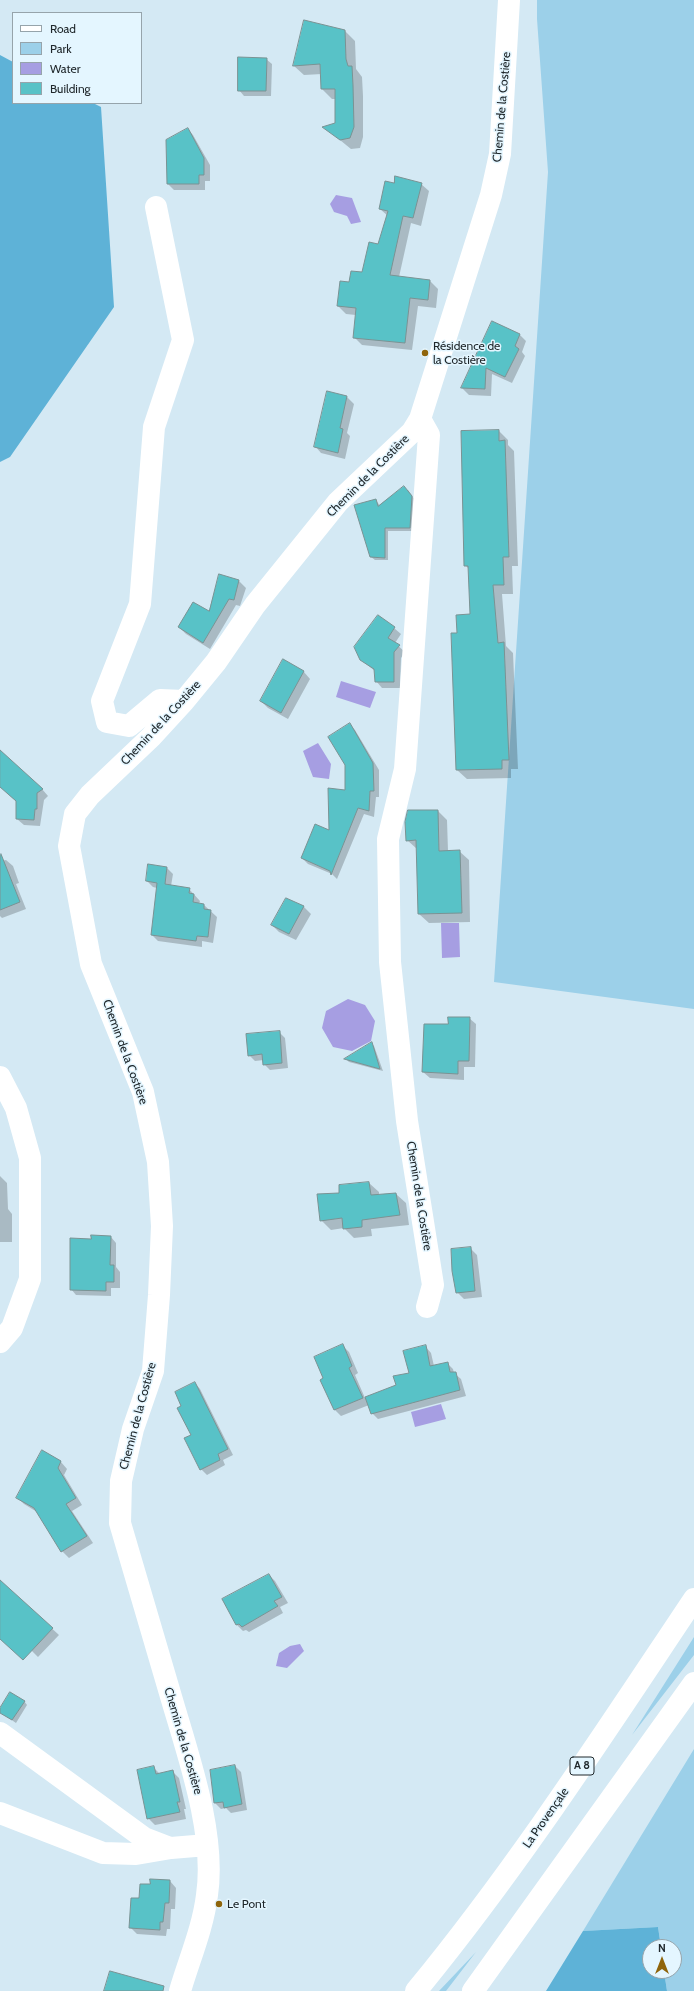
<!DOCTYPE html>
<html>
<head>
<meta charset="utf-8">
<style>
  body { margin:0 }
  #map { position:relative; width:694px; height:1991px; overflow:hidden; background:#d4e9f4; font-family:Cabin,sans-serif }
  canvas { display:block }
  .legend { position:absolute; left:12px; top:12px; width:130px; height:92px; box-sizing:border-box; background:#e4f6ff; border:1px solid #96a4ab; margin:0; padding:5px 7px; list-style:none; font-size:12px; color:#20282c }
  .legend li { display:flex; align-items:center; gap:8px; height:20px }
  .legend b { width:20px; border:1px solid #96a4ab }
  .north { position:absolute; left:642px; top:1939px; width:40px; height:40px; box-sizing:border-box; background:#e4f6ff; border:1px solid #96a4ab; border-radius:50%; rotate:0deg; font-size:11px; font-weight:700; line-height:16px; text-align:center; color:#20282c }
  .north::after { content:''; display:block; margin:auto; width:14px; height:18px; background:#8f650c; clip-path:polygon(50% 0,100% 100%,50% 72%,0 100%) }
</style>
</head>
<body>
<div id="map">
<canvas width="694" height="1991"></canvas>
<ul class="legend">
<li><b style="height:5px;background:#fff"></b>Road</li>
<li><b style="height:11px;background:#9cd0e9"></b>Park</li>
<li><b style="height:11px;background:#a69ee2"></b>Water</li>
<li><b style="height:11px;background:#58c2c7"></b>Building</li>
</ul>
<div class="north">N</div>
</div>
<script>
const ctx = document.querySelector('canvas').getContext('2d');
ctx.lineJoin = 'round';
function paint(path, color) { ctx.fillStyle = color; ctx.fill(path, 'evenodd'); }
function strokePath(path, color, width, dash) { ctx.strokeStyle = color; ctx.lineWidth = width; ctx.lineCap = dash ? 'butt' : 'round'; ctx.setLineDash(dash || []); ctx.stroke(path); }
function drawText(font, color, halo, rows, align = 'center') {
  ctx.font = font + ' Cabin,sans-serif'; ctx.lineWidth = 3; ctx.setLineDash([]); ctx.textBaseline = 'middle'; ctx.strokeStyle = halo; ctx.fillStyle = color; for (const [text, x, y, turn = 0] of rows) {
    ctx.save(); ctx.translate(x, y); ctx.rotate((+turn || 0) * Math.PI / 180); ctx.textAlign = isNaN(turn) ? turn : align; if (halo) ctx.strokeText(text, 0, 0); ctx.fillText(text, 0, 0); ctx.restore();
  }
}
paint(new Path2D(`
  M537,0H694V1009L494,982L548,172L537,19Z
  M694,1637V1655L632,1735Z
  M694,1749V1991H667L664,1971H674V1947H661L658,1927L583,1931Z
  M476,1952L446,1991H439Z`), '#9cd0e9');
paint(new Path2D(`
  M0,55L13,62V103H93L101,107L114,307L10,457L0,462Z
  M658,1927L661,1947H650V1971H664L667,1991H546L583,1931Z`), '#5eb2d7');
paint(new Path2D(`
  M336,195L352,198L361,222L351,224L347,216L334,212L330,204Z
  M341,681L376,692L370,708L336,697Z
  M318,743L331,764L329,779L313,777L303,751Z
  M441,923H459L460,957L442,958Z
  M348,999L365,1005L375,1021L371,1041L352,1051L333,1047L322,1028L326,1011Z
  M441,1404L446,1419L415,1427L411,1412Z
  M300,1644L304,1651L287,1668L276,1666L279,1653L290,1646Z`), '#a69ee2');
paint(new Path2D(`
  M345,31L355,41L356,69L362,77L363,96V137L360,148L351,149L324,127L336,124V99H332L322,89V74L304,75L294,66Z
  M266,59L272,64L271,96H244L239,90Z
  M188,129L193,135L210,165V181H205V190H174L168,184L167,140Z
  M421,184L429,191L421,226L411,223L399,277L430,281L438,289L436,308L418,306L412,350L362,345L354,337L356,315L346,314L338,306L350,284L363,273L379,245L388,216L380,209Z
  M492,322L519,334L526,341L522,352L525,356L512,383L492,374L491,396L469,395L462,388Z
  M328,393L347,397L354,404L347,433L350,436L345,459L321,453L315,446Z
  M499,431L508,440V445L514,451L518,566H512L513,594H502L506,646L513,653L518,769H511V778L467,779L457,770L458,634L471,615L469,569L465,565Z
  M408,490L415,500L413,531H388V560H375L371,557L376,500L380,506Z
  M220,575L239,581L246,588L240,606L236,605L210,649L186,634L179,627L209,613Z
  M394,628L401,634L395,643L405,652L401,658L400,688H382L376,681L375,671L361,660Z
  M283,661L304,672L310,679L288,719L268,708L261,701Z
  M350,725L355,730L379,770V797H376L374,817L364,814L337,879L332,874L308,864L302,858L331,831L346,791Z
  M0,765L42,789L48,796L44,800L40,826L24,825L17,819V802L0,786Z
  M438,811L447,820L448,851H459L469,860L470,922L429,923L419,914L417,849L407,840Z
  M6,860L13,866L19,883L16,884L26,909L2,918L0,916V861Z
  M167,868L173,874L171,886L189,889L200,901L199,904L204,905L217,917L213,943L202,941V947L158,941L152,935L157,888L153,887L147,881Z
  M286,899L304,907L311,914L296,940L279,932L272,925Z
  M469,1018L476,1024L475,1067H464V1080L430,1078L423,1072L449,1025Z
  M279,1032L285,1038L288,1068L270,1070L264,1064V1060L255,1061L249,1055Z
  M371,1043L374,1046L383,1071L349,1062L346,1059Z
  M0,1176L7,1183L8,1209L12,1214V1242H0Z
  M369,1183L379,1192V1195L396,1194L406,1203L409,1225L371,1229L372,1236L354,1238L344,1228L331,1230L321,1220L340,1193Z
  M111,1237L116,1243V1267L120,1272V1288H111V1296L76,1295L71,1289Z
  M470,1248L477,1255L482,1297L464,1299L457,1292Z
  M342,1345L349,1352L358,1373L355,1375L365,1398L397,1386L410,1374L425,1346L431,1353L434,1366L447,1363L453,1369L454,1373L461,1379L466,1396L378,1419L372,1413L369,1405L341,1416L334,1409L324,1379Z
  M195,1383L200,1389L233,1455L223,1460L225,1465L207,1475L201,1469L183,1406Z
  M61,1462L67,1469L64,1475L82,1505L72,1511L93,1543L69,1558L62,1551L37,1512L24,1504L18,1498Z
  M269,1575L275,1581L288,1603L280,1607L283,1613L249,1632L246,1630L243,1631L237,1625L224,1599Z
  M0,1581L59,1635L38,1657L32,1651L0,1594Z
  M24,1701L27,1705L16,1723L0,1712V1710Z
  M235,1766L241,1772L247,1810L231,1813L226,1808L221,1809L215,1803L211,1770Z
  M153,1767L160,1774L172,1771L179,1778L186,1809H184L186,1819L155,1825L148,1818Z
  M170,1881L176,1888L175,1909H171L170,1929H167L166,1936L137,1934L130,1927L151,1885Z`), '#0003');
const building = new Path2D(`
  M304,20L345,30L346,59L348,66H352L353,85L354,127L350,138L340,140L322,127L335,123V89H321L320,64L293,66Z
  M238,57L267,58L266,91H238Z
  M188,128L204,158V175H199V184H167L166,140Z
  M395,176L422,183L413,218L403,216L390,275L430,280L428,300L410,298L405,343L353,338L356,308L337,306L340,281L349,282L351,271L362,272L369,242L378,244L388,211L379,209L385,181L394,183Z
  M492,321L520,334L515,346L519,349L505,377L486,368L485,389L461,388Z
  M327,391L347,396L340,428L343,429L338,453L314,447Z
  M499,430V441L505,440L509,557H503L504,585H493L498,643L504,642L509,760H502V769L456,770L451,633H457L456,615L470,614L468,566H464L461,431Z
  M404,486L412,496L410,528H385V558L370,557L354,505L376,499L378,506Z
  M219,574L239,580L234,600L229,599L203,643L178,627L193,602L209,611Z
  M378,615L395,627L388,638L400,645L394,652V682H375L374,669L360,660L354,647Z
  M283,659L304,671L281,713L260,701Z
  M350,723L373,763L374,791H370L369,811L358,808L331,875L330,871L301,858L315,824L329,830L328,788L345,790V765L328,737Z
  M0,750L43,789L37,793V809H35L34,820L16,819V801L0,787Z
  M408,810H438L439,851L460,850L462,913L418,914L416,840L406,841L405,822Z
  M1,854L20,902L0,910V855Z
  M148,864L167,867L165,884L190,888L189,893L194,894L193,902L204,904V909L211,910L208,937L197,936L196,941L151,935L157,883L146,881Z
  M286,898L304,906L289,934L271,925Z
  M448,1017H470L469,1061H458V1074L422,1072L424,1024H448Z
  M280,1031L282,1063L263,1065L262,1054L248,1056L246,1034Z
  M372,1042L380,1069L344,1059Z
  M369,1182L371,1195L396,1193L400,1215L362,1220V1227L343,1229L342,1218L320,1221L317,1194L339,1193V1185Z
  M91,1235L111,1236L110,1265H114V1282H106V1291L70,1290V1238L91,1239Z
  M471,1247L475,1291L456,1293L452,1271L451,1249Z
  M343,1344L352,1366L349,1368L363,1398L334,1410L320,1380L323,1378L314,1357Z
  M426,1345L430,1366L448,1362L450,1372H456L460,1390L371,1414L365,1397L396,1385L393,1376L409,1373L403,1351Z
  M195,1382L228,1449L218,1454L220,1460L200,1470L184,1438L191,1435L177,1408L181,1406L175,1392Z
  M42,1450L61,1461L58,1468L76,1498L66,1504L87,1536L61,1552L34,1508L16,1498Z
  M269,1574L282,1597L274,1601L278,1606L242,1627L239,1624L236,1625L222,1599Z
  M0,1580L53,1628L23,1660L0,1639Z
  M10,1692L25,1701L12,1720L0,1713V1708Z
  M235,1765L242,1804L224,1808L223,1802L214,1803L210,1770Z
  M154,1766L156,1774L173,1770L180,1802H177L180,1812L147,1819L137,1770Z
  M150,1879L170,1880L169,1903H165L163,1922H160V1930L129,1928L131,1898H139L140,1884H150Z
  M110,1971L164,1986L163,1991H104Z`);
paint(building, '#58c2c7');
strokePath(building, '#7a9293', 1);
strokePath(new Path2D(`
  M156,207L183,340L154,427L140,604L102,701L107,722L129,726L160,700L184,701
  M420,419L429,435L405,769L388,839L390,962L407,1121L433,1285L427,1307
  M0,1077L16,1108L30,1158V1279L12,1328L0,1342
  M0,1733L144,1838L170,1848
  M0,1813L103,1853L136,1854L171,1848L207,1845
  M180,1991C189,1960 203,1928 207,1895C216,1835 189,1758 172,1700C155,1641 137,1582 120,1523L121,1481L133,1429L153,1371L159,1295L162,1226L158,1162L143,1092L91,964L69,846L75,814L90,795L151,737L184,701L216,662L255,605L338,502L412,432L420,419L491,195L500,154L509,0`), '#fff', 22);
strokePath(new Path2D(`
  M416,1991C518,1867 605,1732 694,1599
  M473,1991L694,1683`), '#fff', 22);
for (const [x, y, r, color] of [
  [425,353,4,"#8f650c"],
  [219,1904,4,"#8f650c"]
]) { const dot = new Path2D(); dot.arc(x, y, r, 0, 2 * Math.PI); ctx.fillStyle = color; ctx.fill(dot); strokePath(dot, '#e4f6ff', 1.5); }
for (const [x, y, w] of [
  [582,1766,24]
]) { const box = new Path2D(); box.roundRect(x - w / 2, y - 9, w, 18, 3); ctx.fillStyle = '#e4f6ff'; ctx.fill(box); strokePath(box, '#20282c', 1); }
drawText('bold 11px', '#20282c', null, [
  ["A 8",582,1766]
]);
drawText('12px', '#20282c', '#e4f6ff', [
  ["Chemin de la Costière",502,107,-85],
  ["Chemin de la Costière",368,476,-45],
  ["Chemin de la Costière",161,723,-47],
  ["Chemin de la Costière",125,1052,70],
  ["Chemin de la Costière",419,1196,81],
  ["Chemin de la Costière",138,1416,-75],
  ["Chemin de la Costière",183,1741,74],
  ["La Provençale",546,1818,-55]
]);
drawText('12px', '#20282c', '#e4f6ff', [
  ["Résidence de",433,346],
  ["la Costière",433,360],
  ["Le Pont",227,1904]
], 'left');
</script>
</body>
</html>
